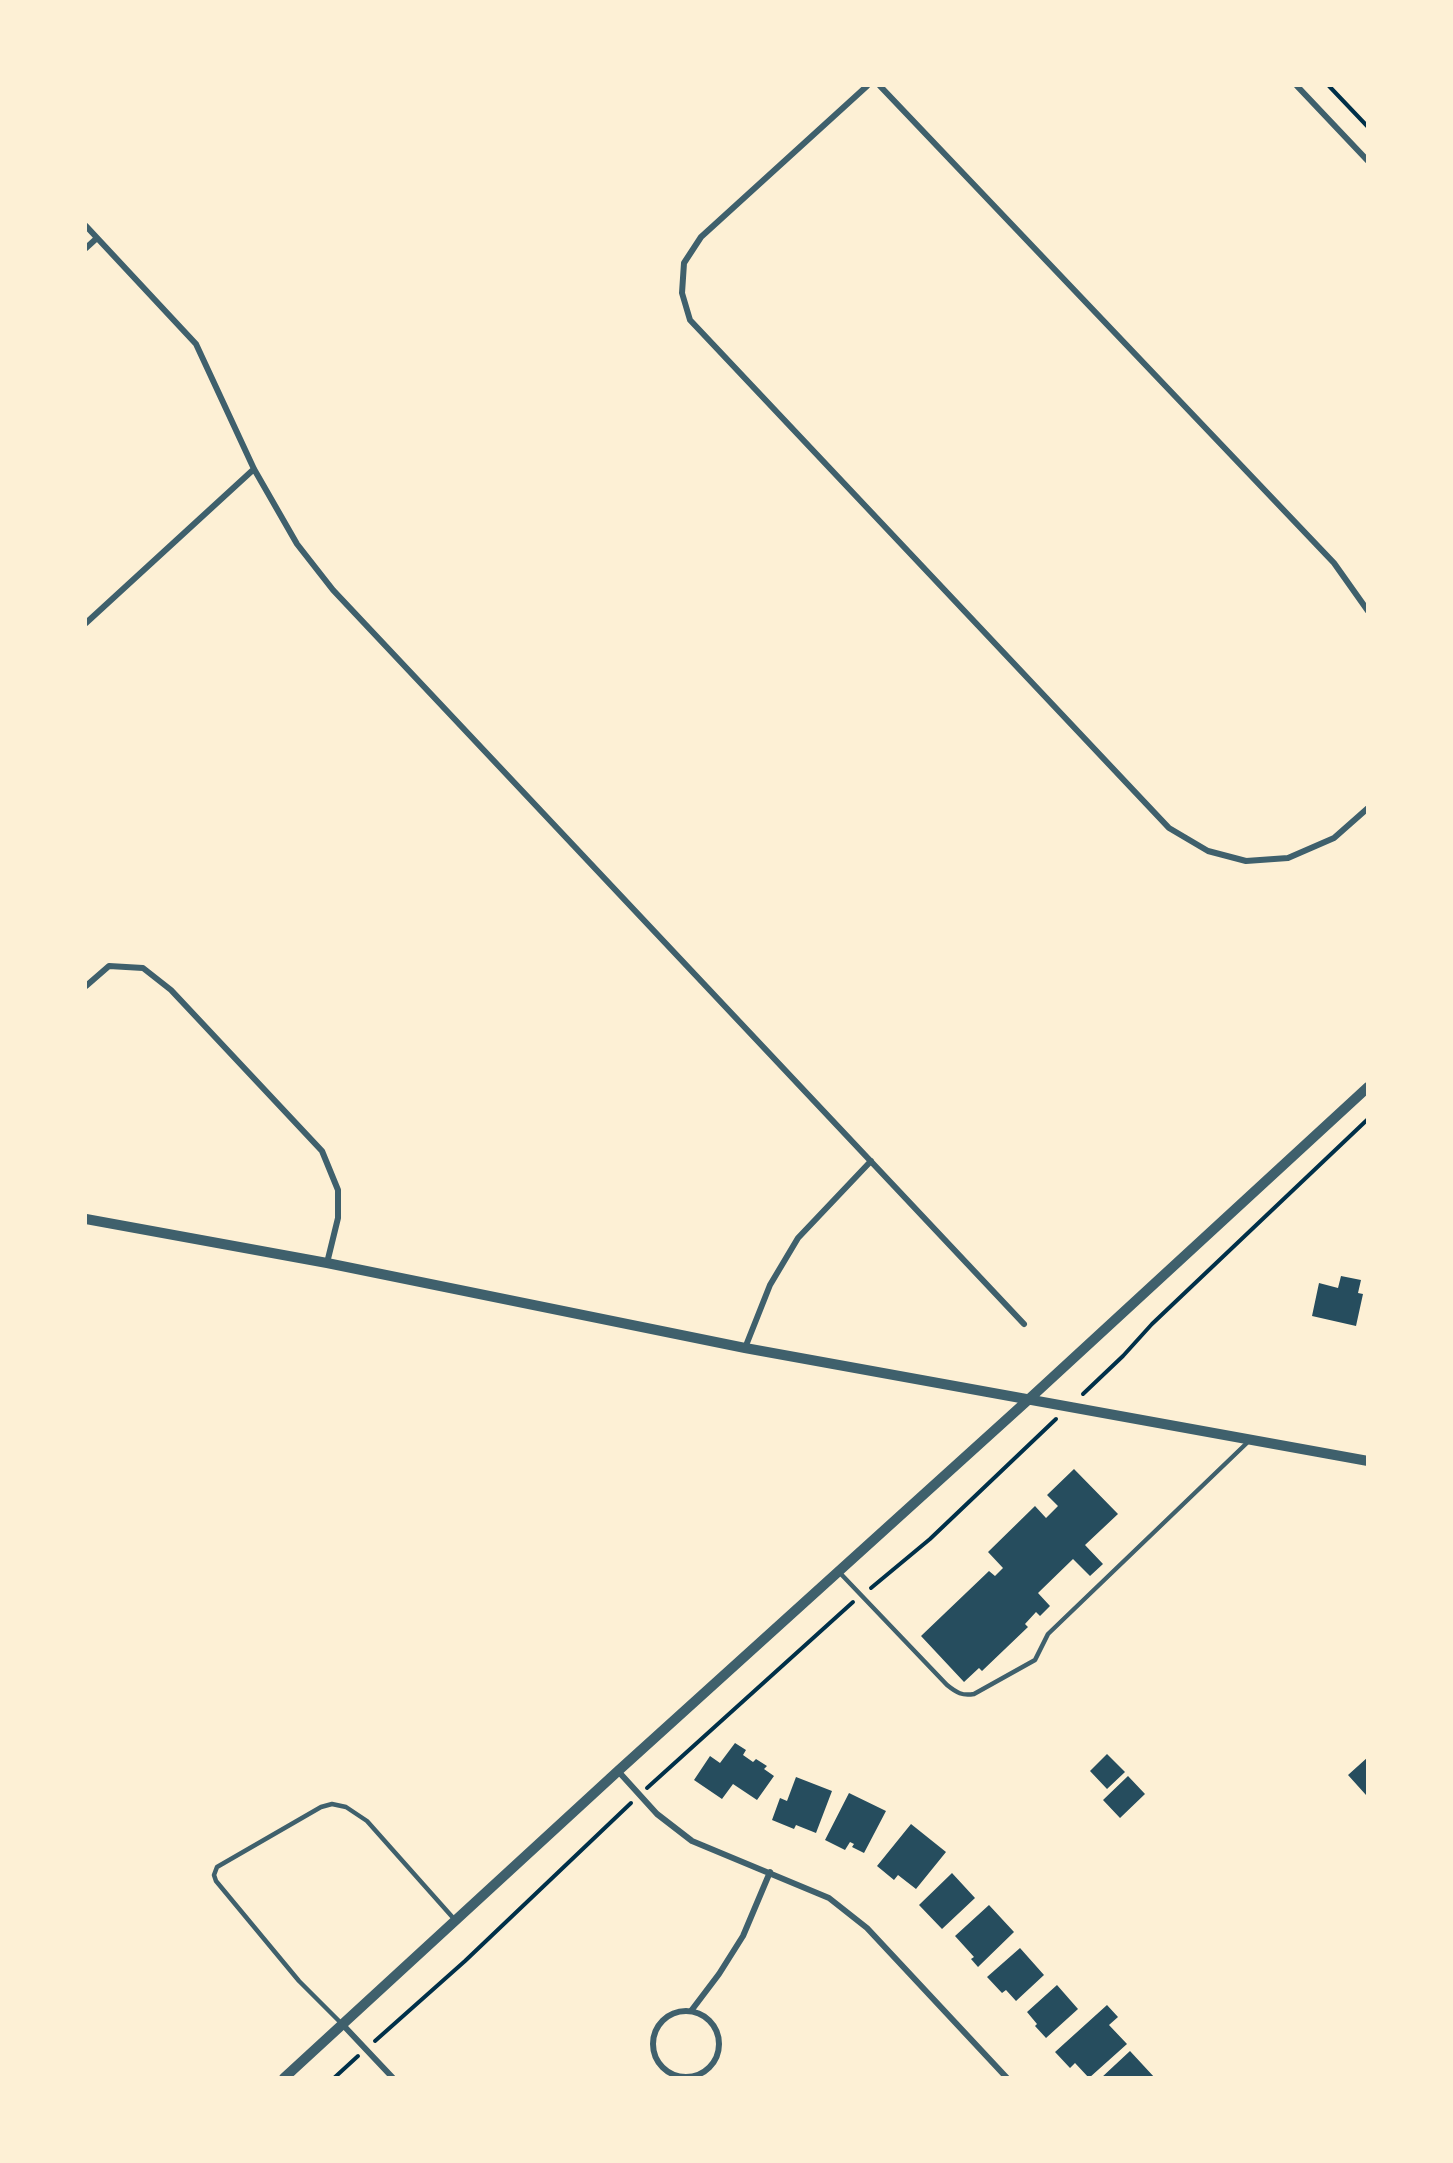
<!DOCTYPE html>
<html>
<head>
<meta charset="utf-8">
<style>
  body { margin:0 }
  #map { position:relative; width:1453px; height:2163px; overflow:hidden; background:#fdf0d5; font-family:Merriweather,serif }
  canvas { display:block }
  .frame { position:absolute; inset:0; border:87px solid #fdf0d5; pointer-events:none }
</style>
</head>
<body>
<div id="map">
<canvas width="1453" height="2163"></canvas>
<div class="frame"></div>
</div>
<script>
const ctx = document.querySelector('canvas').getContext('2d');
ctx.lineJoin = 'round';
function paint(path, color) { ctx.fillStyle = color; ctx.fill(path, 'evenodd'); }
function strokePath(path, color, width, dash) { ctx.strokeStyle = color; ctx.lineWidth = width; ctx.lineCap = dash ? 'butt' : 'round'; ctx.setLineDash(dash || []); ctx.stroke(path); }
paint(new Path2D(`
  M1341,1276L1361,1280L1358,1293L1363,1294L1356,1326L1312,1316L1319,1283L1338,1288Z
  M1074,1469L1118,1514L1085,1545L1103,1564L1090,1576L1073,1559L1038,1593L1050,1606L1040,1616L1036,1612L1025,1624L1028,1627L982,1671L979,1668L964,1682L921,1636L989,1571L995,1576L1003,1568L988,1552L1035,1506L1046,1518L1058,1506L1047,1495Z
  M735,1743L746,1750L743,1755L753,1762L756,1759L767,1766L764,1769L774,1776L757,1800L733,1784L722,1799L694,1780L710,1756L720,1763Z
  M1107,1754L1125,1772L1107,1789L1090,1771Z
  M1368,1757V1793L1366,1795L1348,1775Z
  M1128,1776L1145,1794L1120,1818L1103,1800Z
  M796,1777L832,1791L816,1833L796,1825L794,1829L772,1820L780,1798L787,1801Z
  M849,1793L886,1811L864,1853L852,1847L854,1844L850,1842L845,1850L825,1840Z
  M911,1824L946,1852L916,1889L898,1875L894,1880L877,1866Z
  M952,1873L975,1898L942,1929L919,1905Z
  M989,1905L1014,1932L978,1967L971,1959L974,1957L955,1936Z
  M1020,1948L1044,1975L1016,2001L1006,1990L1002,1993L987,1977Z
  M1057,1985L1078,2009L1046,2038L1035,2026L1037,2024L1027,2012Z
  M1107,2005L1118,2017L1109,2025L1127,2044L1089,2078L1075,2063L1070,2068L1055,2052Z
  M1130,2051L1155,2078H1101Z`), '#264d5e');
strokePath(new Path2D(`
  M1329,86L1368,127
  M1083,1394L1123,1356L1152,1324L1368,1119
  M871,1588L930,1539L1056,1419
  M647,1788L853,1602
  M375,2041L465,1961L631,1803
  M334,2078L358,2056`), '#003049', 4);
strokePath(new Path2D(`
  M840,1573L947,1685C957,1693 962,1696 974,1694L1035,1660L1048,1634L1250,1440
  M343,2025L299,1981L216,1881L214,1875L217,1867L321,1807L332,1804L346,1807L367,1821L455,1920`), '#3f606c', 4.5);
strokePath(new Path2D(`
  M867,86L701,237L684,263L682,293L690,320L1169,828L1208,851L1246,861L1288,858L1334,838L1368,808
  M880,86L1334,563L1368,611
  M1297,86L1368,161
  M86,226L196,344L254,469L297,544L333,590L1024,1324
  M86,248L97,238
  M86,623L254,469
  M86,986L109,966L143,968L171,990L322,1151L338,1190V1218L327,1263
  M745,1348L770,1285L798,1238L871,1161
  M618,1771L657,1814L692,1841L829,1898L867,1928L1007,2078
  M691,2011L719,1974L743,1936L770,1872
  M653 2044a33 33 0 1 1 66 0a33 33 0 1 1-66 0Z
  M343,2025L393,2078`), '#3f606c', 6);
strokePath(new Path2D(`
  M86,1219L327,1263L745,1348L1368,1461
  M284,2078L618,1771L1028,1400L1368,1087`), '#3f606c', 10);
</script>
</body>
</html>
